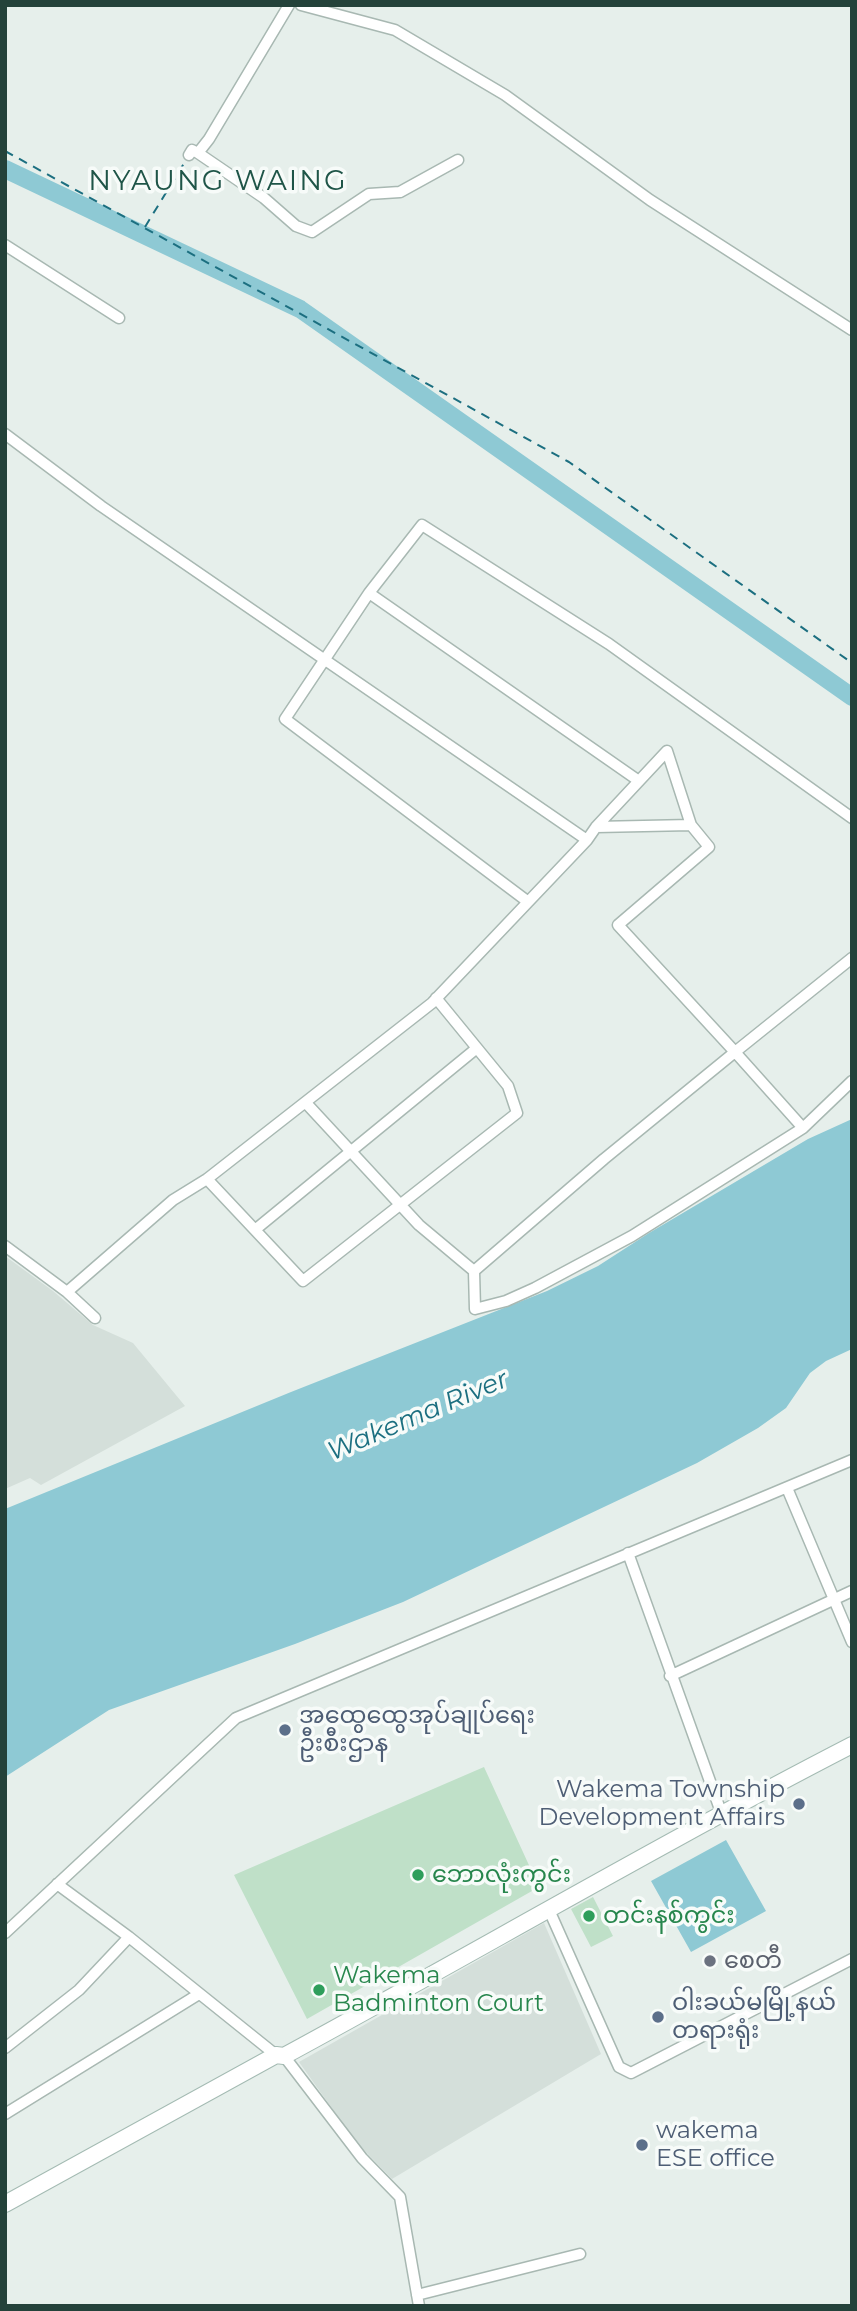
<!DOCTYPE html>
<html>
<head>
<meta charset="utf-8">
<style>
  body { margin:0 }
  #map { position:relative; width:857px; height:2311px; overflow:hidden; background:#e6efeb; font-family:Montserrat,sans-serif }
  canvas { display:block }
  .frame { position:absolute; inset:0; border:7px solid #24423a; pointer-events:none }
</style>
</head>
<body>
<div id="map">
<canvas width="857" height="2311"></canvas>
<div class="frame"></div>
</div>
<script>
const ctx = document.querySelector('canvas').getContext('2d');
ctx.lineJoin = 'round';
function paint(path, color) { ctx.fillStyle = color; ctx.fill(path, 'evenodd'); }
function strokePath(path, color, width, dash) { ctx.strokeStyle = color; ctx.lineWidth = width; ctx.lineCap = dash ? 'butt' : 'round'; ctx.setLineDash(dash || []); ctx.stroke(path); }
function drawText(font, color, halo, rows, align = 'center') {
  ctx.font = font + ' Montserrat,"Noto Sans Myanmar",sans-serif'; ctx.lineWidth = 7; ctx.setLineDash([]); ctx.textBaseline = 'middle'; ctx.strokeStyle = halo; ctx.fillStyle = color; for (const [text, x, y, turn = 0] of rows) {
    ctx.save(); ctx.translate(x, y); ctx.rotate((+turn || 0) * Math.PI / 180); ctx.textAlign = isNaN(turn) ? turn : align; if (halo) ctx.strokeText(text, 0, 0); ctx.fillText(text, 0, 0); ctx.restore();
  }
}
paint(new Path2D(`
  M5,1256L53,1291L93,1325L133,1343L185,1406L41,1485L30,1478L5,1489Z
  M544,1923L601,2054L392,2179L356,2142L299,2062Z`), '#d4dfda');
paint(new Path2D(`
  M484,1767L539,1887L307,2019L234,1875Z
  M593,1897L613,1936L591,1947L571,1909Z`), '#bfe0c8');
paint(new Path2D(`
  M852,1119V1349L826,1361L810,1373L786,1408L758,1428L697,1463L403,1602L295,1644L109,1710L5,1777V1509L291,1392L547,1291L598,1266L649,1233L808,1139Z
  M726,1840L766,1911L691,1952L651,1881Z`), '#8ec9d4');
strokePath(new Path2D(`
  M5,169L300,309L852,697`), '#8ec9d4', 18);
strokePath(new Path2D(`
  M5,151L569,462L852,663
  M145,227L186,160`), '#1c6f80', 2, [9, 7]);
const street = new Path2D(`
  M301,5L395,30L505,95L650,200L852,330
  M198,153L264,198L296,226L312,232L369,194L400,192L458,160
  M189,155L192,150L198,153L209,139L289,5
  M5,245L119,318
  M5,434L101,506L587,840
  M369,593L639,781
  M527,901L285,719L369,593L422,525L609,644L852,818
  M306,1103L419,1225L474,1271L475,1309L506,1301L535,1288L632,1236L803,1128L852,1081
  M803,1128L735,1052L852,958
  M207,1179L303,1281L517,1113L508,1086L436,998
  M256,1229L477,1048
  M5,1246L67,1292L95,1318
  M474,1271L604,1159L735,1052L618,925L709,847L691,825L596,827
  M67,1292L173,1200L207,1179L432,1003L587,840L596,827L667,751L691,825
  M787,1488L852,1642
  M628,1553L721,1812
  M670,1676L852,1591
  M57,1884L129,1937L276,2055
  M549,1910L619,2067L631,2073L852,1959
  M5,1933L236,1718L852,1460
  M5,2048L79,1990L129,1937
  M284,2056L362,2158L400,2197L419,2306
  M5,2114L199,1994
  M417,2295L580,2254`);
const secondary = new Path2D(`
  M5,2204L276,2055L284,2056C474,1953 660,1844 852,1745`);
strokePath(street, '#a8b8b2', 13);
strokePath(secondary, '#a4bbb3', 18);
strokePath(street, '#fff', 10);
strokePath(secondary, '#fff', 16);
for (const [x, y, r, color] of [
  [285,1730,7,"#5c6f8a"],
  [799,1804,7,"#5c6f8a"],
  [418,1875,7,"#2e9e5b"],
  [589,1916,7,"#2e9e5b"],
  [710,1961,7,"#6b7280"],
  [319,1990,7,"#2e9e5b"],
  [658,2017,7,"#5c6f8a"],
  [642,2145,7,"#5c6f8a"]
]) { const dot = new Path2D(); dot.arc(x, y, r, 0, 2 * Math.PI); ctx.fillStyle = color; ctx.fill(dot); strokePath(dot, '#f7fbf9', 2.5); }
drawText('24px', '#4e5e75', '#f7fbf9', [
  ["အထွေထွေအုပ်ချုပ်ရေး",299,1716],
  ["ဦးစီးဌာန",299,1744],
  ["Wakema Township",785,1790,"right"],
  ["Development Affairs",785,1818,"right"],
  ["ဝါးခယ်မမြို့နယ်",672,2003],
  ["တရားရုံး",672,2031],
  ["wakema",656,2131],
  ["ESE office",656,2159]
], 'left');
drawText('24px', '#27864d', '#f7fbf9', [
  ["ဘောလုံးကွင်း",432,1875],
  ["တင်းနစ်ကွင်း",603,1916],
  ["Wakema",333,1976],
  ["Badminton Court",333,2004]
], 'left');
drawText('24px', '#5b616d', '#f7fbf9', [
  ["စေတီ",724,1961]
], 'left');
drawText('italic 26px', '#1c6f80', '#f7fbf9', [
  ["Wakema River",418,1416,-23]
]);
ctx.letterSpacing = '2px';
drawText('28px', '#1f5548', '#f7fbf9', [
  ["NYAUNG WAING",218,182]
]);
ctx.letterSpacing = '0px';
</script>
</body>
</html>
